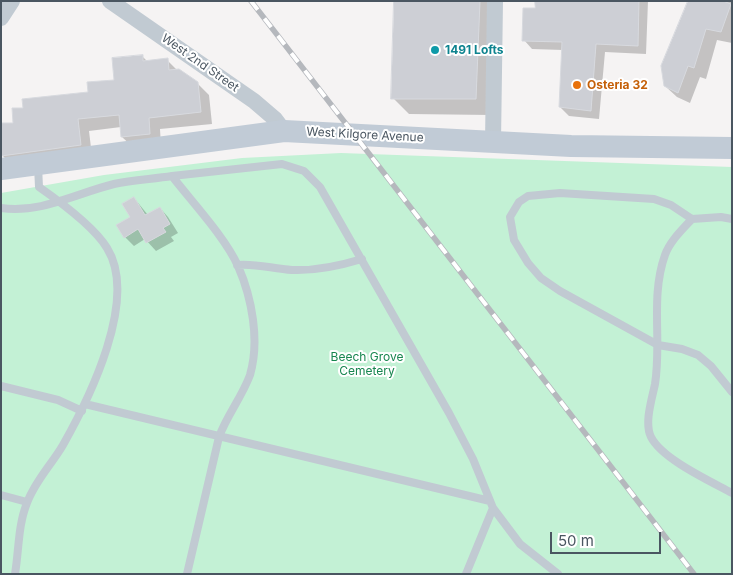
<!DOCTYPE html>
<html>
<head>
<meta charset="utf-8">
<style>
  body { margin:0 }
  #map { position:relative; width:733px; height:575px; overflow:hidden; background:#f5f3f3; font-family:Inter,sans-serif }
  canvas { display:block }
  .frame { position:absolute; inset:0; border:2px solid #4a5661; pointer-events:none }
  .scale { position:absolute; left:550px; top:532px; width:111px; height:22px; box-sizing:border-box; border:2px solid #4a5661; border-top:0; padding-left:6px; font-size:15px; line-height:18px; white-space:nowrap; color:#4a5661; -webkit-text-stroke:4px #fff; paint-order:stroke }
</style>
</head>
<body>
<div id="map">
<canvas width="733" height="575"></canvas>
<div class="frame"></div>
<div class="scale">50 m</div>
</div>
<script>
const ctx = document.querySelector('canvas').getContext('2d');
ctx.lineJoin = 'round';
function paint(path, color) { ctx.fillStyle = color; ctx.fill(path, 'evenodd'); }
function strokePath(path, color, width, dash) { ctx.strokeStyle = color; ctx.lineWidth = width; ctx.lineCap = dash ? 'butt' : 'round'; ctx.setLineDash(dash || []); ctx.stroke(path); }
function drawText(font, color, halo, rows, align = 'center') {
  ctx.font = font + ' Inter,sans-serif'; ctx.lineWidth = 4; ctx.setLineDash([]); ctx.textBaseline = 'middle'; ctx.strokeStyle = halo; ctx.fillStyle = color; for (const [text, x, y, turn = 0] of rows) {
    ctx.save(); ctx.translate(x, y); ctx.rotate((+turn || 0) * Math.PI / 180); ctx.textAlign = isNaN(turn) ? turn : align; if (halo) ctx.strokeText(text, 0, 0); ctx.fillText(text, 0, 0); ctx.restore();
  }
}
paint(new Path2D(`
  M341,153L732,167V574H1V193L104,175L242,158Z`), '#c3f1d5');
paint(new Path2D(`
  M396,1H496L491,115L409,114L393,98Z
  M536,1H648L646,54L605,52L599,119L569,116L560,107L563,50L532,49L524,40L536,10Z
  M689,1H732V43L717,40L706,79L700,77L690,103L677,97L665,86Z
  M142,56L148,62L167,60L178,71L197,83L209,95L212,124L160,129L161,146L134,148L122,137L121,127L89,131L92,156L14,167L2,155L24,109L90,93L116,81Z
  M134,198L148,215L160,208L168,217L178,233L171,237L174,241L156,251L145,239L134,246L125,237L132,218Z`), '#0003');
const building = new Path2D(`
  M394,1H480L476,99H391Z
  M535,1H639L638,46L596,44L591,111L559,107L562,42L522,41L523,8H535Z
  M688,1H723L731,4L721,32L706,29L694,68L688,66L678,93L664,86L661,66Z
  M143,55V61L168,58L169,70L179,69L198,82L201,112L149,118L150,134L121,137L119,115L78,119L81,145L1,156V123H13L12,108H23L22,99L88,92L87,82L114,80L112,58Z
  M134,197L145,215L160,207L170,224L163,228L166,232L146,243L138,229L124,238L116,225L130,217L122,204Z`);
paint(building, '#cdcfd5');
strokePath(building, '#d7d9de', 1);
strokePath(new Path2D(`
  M172,176L282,164L304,171L320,187L449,413L473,459L493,508L466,574
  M1,208C40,214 77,193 114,184C133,180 153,179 172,176C192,202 225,237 238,266C252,298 260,341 250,375C242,397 227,415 219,437L187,574
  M692,219C682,230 670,241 665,255C650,297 662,341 655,384C652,399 644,423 651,437C662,459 710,481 732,493
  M732,219L721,217L692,219L671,205L654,199L560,193L528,196L519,202L510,217L514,240L528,263L541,278L560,291L658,345L682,349L698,355L711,366L732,392
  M237,265C256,263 273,269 292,270C316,271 339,266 362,259
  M1,386L58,400L82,411
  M85,404L490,501
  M1,495L27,502
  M493,508L520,544L558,574
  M15,574C19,550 18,525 27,503C35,481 52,464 63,445C89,399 139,299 107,248C95,228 59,201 39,187L38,166`), '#c1cad2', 8);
strokePath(new Path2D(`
  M110,1L254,101L275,119L284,131
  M1,18L12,1
  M493,142L495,1`), '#c1cad2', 16);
strokePath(new Path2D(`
  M1,169L284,131L571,146L732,148`), '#c1cbd6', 22);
const rail = new Path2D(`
  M251,1L694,574`);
strokePath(rail, '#b5b8bd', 5.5);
strokePath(rail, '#fff', 4, [11]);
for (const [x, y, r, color] of [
  [435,50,5,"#0f9aa8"],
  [577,85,5,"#e8710a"]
]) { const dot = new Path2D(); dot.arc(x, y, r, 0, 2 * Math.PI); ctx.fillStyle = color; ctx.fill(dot); strokePath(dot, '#fff', 2); }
drawText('bold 12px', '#0d838f', '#fff', [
  ["1491 Lofts",445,50]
], 'left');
drawText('12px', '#4a5661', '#fff', [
  ["West 2nd Street",200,63,35],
  ["West Kilgore Avenue",365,135,3]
]);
drawText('bold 12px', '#c56008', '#fff', [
  ["Osteria 32",587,85]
], 'left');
drawText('12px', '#17864f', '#fff', [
  ["Beech Grove",367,357],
  ["Cemetery",367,371]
]);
</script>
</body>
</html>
